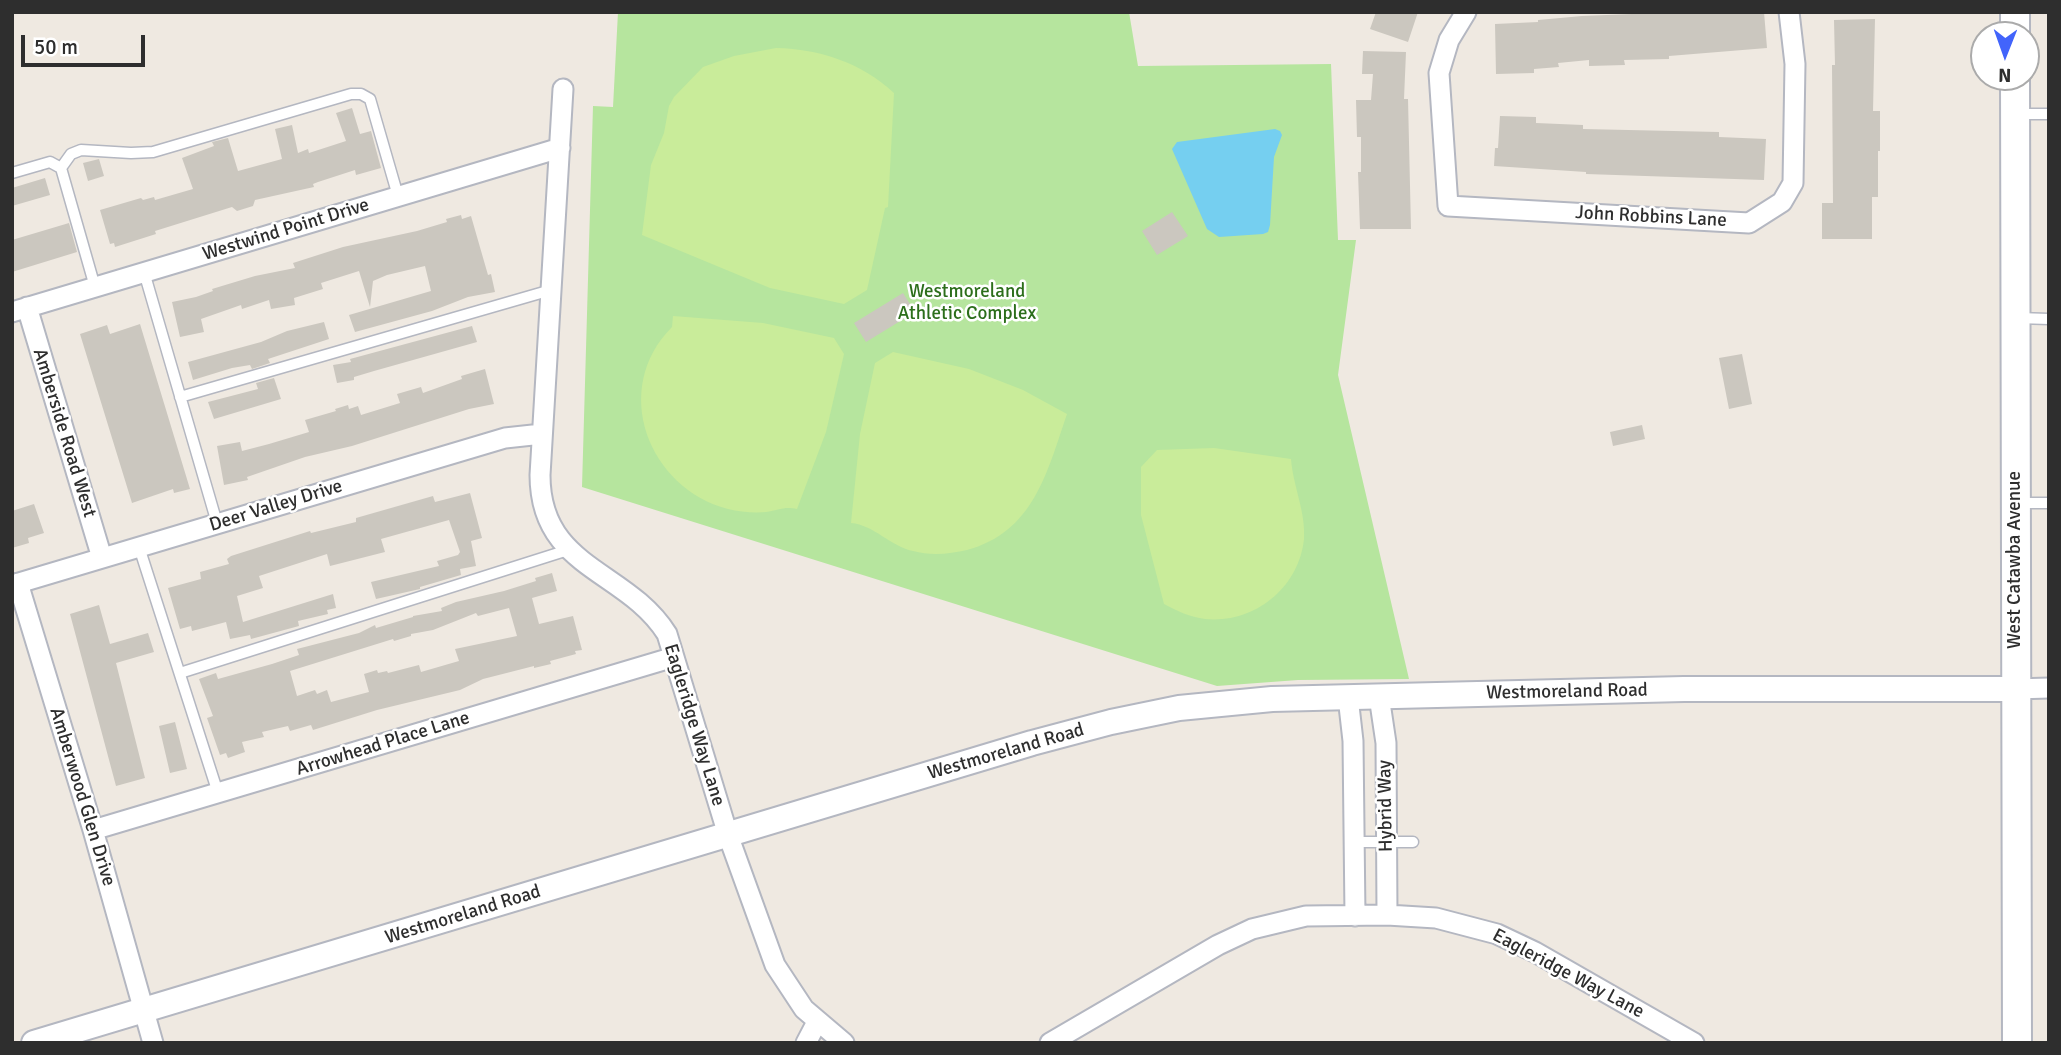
<!DOCTYPE html>
<html>
<head>
<meta charset="utf-8">
<style>
  body { margin:0 }
  #map { position:relative; width:2061px; height:1055px; overflow:hidden; background:#efe9e1; font-family:Signika,sans-serif }
  canvas { display:block }
  .frame { position:absolute; inset:0; border:14px solid #2e2e2e; pointer-events:none }
  .north { position:absolute; left:1970px; top:21px; width:70px; height:70px; box-sizing:border-box; background:#fff; border:2px solid #ababab; border-radius:50%; rotate:181deg; font-size:19px; font-weight:700; line-height:28px; text-align:center; color:#2e2e2e }
  .north::after { content:''; display:block; margin:auto; width:24px; height:32px; background:#4264fb; clip-path:polygon(50% 0,100% 100%,50% 72%,0 100%) }
  .scale { position:absolute; left:21px; top:35px; width:124px; height:32px; box-sizing:border-box; border:4px solid #2e2e2e; border-top:0; padding-left:9px; font-size:21px; line-height:24px; white-space:nowrap; color:#2e2e2e; -webkit-text-stroke:5px #fff; paint-order:stroke }
</style>
</head>
<body>
<div id="map">
<canvas width="2061" height="1055"></canvas>
<div class="frame"></div>
<div class="north">N</div>
<div class="scale">50 m</div>
</div>
<script>
const ctx = document.querySelector('canvas').getContext('2d');
ctx.lineJoin = 'round';
function paint(path, color) { ctx.fillStyle = color; ctx.fill(path, 'evenodd'); }
function strokePath(path, color, width, dash) { ctx.strokeStyle = color; ctx.lineWidth = width; ctx.lineCap = dash ? 'butt' : 'round'; ctx.setLineDash(dash || []); ctx.stroke(path); }
function drawText(font, color, halo, rows, align = 'center') {
  ctx.font = font + ' Signika,sans-serif'; ctx.lineWidth = 5; ctx.setLineDash([]); ctx.textBaseline = 'middle'; ctx.strokeStyle = halo; ctx.fillStyle = color; for (const [text, x, y, turn = 0] of rows) {
    ctx.save(); ctx.translate(x, y); ctx.rotate((+turn || 0) * Math.PI / 180); ctx.textAlign = isNaN(turn) ? turn : align; if (halo) ctx.strokeText(text, 0, 0); ctx.fillText(text, 0, 0); ctx.restore();
  }
}
paint(new Path2D(`
  M618,12H1129L1138,66L1331,64L1338,240H1356L1338,375L1409,679L1298,680L1217,686L582,487L593,106L613,107Z`), '#b6e59e');
paint(new Path2D(`
  M776,48C820,49 862,63 894,93L888,207L885,208L867,290L844,304L770,288L642,235L651,165L664,133L669,106L674,97L703,67L734,56Z
  M673,316L763,323L834,338L844,354L826,432L797,509C785,506 778,510 766,512C754,513 740,512 728,509C648,488 610,389 672,327Z
  M893,352L969,369L1023,390L1067,414C1047,472 1034,532 967,550C950,554 931,556 913,551C890,546 874,525 851,523L860,434L875,363Z
  M1214,448L1291,459C1293,486 1306,512 1304,539C1299,588 1254,624 1205,619C1190,617 1177,611 1164,604L1141,515V467L1157,450Z`), '#c9ec9a');
paint(new Path2D(`
  M1275,129L1280,131L1282,135L1274,157L1270,225L1268,232L1263,234L1219,237L1207,229L1172,149L1177,142Z`), '#75cff0');
paint(new Path2D(`
  M1376,12H1418L1408,42L1370,29Z
  M1681,12H1764L1767,48L1669,56V59L1624,60L1625,65L1589,66V60L1558,63L1559,67L1534,69V73L1496,74L1495,24L1538,22V20L1582,16Z
  M1875,19L1873,111H1880V151H1878V197H1872V239H1822V203H1833L1832,65H1835L1834,20Z
  M1363,51L1406,52L1404,99H1408L1411,229H1360L1358,172H1361V137H1357L1356,100H1371L1373,74H1362Z
  M352,108L360,134L371,131L381,168L356,175L355,170L318,182L313,184L314,187L255,200L253,206L237,211L232,207L155,231L156,234L115,247L114,243L110,244L100,210L141,198L143,200L154,197L155,200L193,189L182,158L214,146L212,142L228,138L238,171L282,159L275,129L292,125L298,153L308,149L309,153L346,141L336,113Z
  M1500,116L1536,117V123L1583,125V129L1719,132V137L1766,139L1764,180L1586,174V172L1494,166L1495,148H1498Z
  M99,159L104,176L88,181L83,163Z
  M45,178L50,195L12,206V188Z
  M1172,212L1188,236L1157,255L1142,231Z
  M461,215L462,219L471,216L488,275L491,274L495,292L468,297L432,311L355,332L349,315L431,291L425,266L387,275L373,281L370,307L359,271L321,283L323,289L294,298L295,305L271,309L269,300L242,309L241,305L201,319L204,332L180,337L172,302L196,297L213,291L212,289L255,276L295,268L293,263L343,247L417,231L447,222L446,219Z
  M69,223L77,252L12,272V240Z
  M903,293L915,312L866,342L854,323Z
  M324,322L329,339L268,359L270,363L252,369L250,365L232,368L193,380L188,362L261,342L287,331Z
  M140,324L190,489L174,493L173,489L132,503L80,334L107,325L110,334Z
  M472,326L477,342L374,371L354,377V380L337,383L333,365L351,362L350,359Z
  M1742,354L1752,404L1729,409L1719,358Z
  M485,369L494,404L469,409L352,446L305,457L247,477L248,480L224,485L217,446L240,442L242,451L269,444L309,432L305,420L336,411L335,409L348,405L349,409L358,406L361,415L400,403L397,394L421,387L423,393L462,379L461,376Z
  M274,378L281,399L214,419L208,402L258,389L256,383Z
  M1642,425L1645,439L1613,446L1610,432Z
  M470,493L482,538L471,541L476,566L460,569L461,575L420,587V589L376,599L371,582L439,566L437,561L458,555L460,552L449,520L381,539L385,552L330,566L327,554L259,576L263,588L237,596L243,622L333,594L336,608L327,610L328,614L298,621L299,626L251,639L250,635L230,639L226,622L192,631L191,626L180,629L168,588L201,579L200,572L229,564L227,559L231,556L310,531L311,533L356,522V518L433,496L435,502Z
  M34,504L44,533L28,538L29,543L12,548V511Z
  M552,573L557,591L532,598L539,624L573,616L582,650L575,651L576,654L550,661L551,664L534,668V666L483,679L460,690L377,710L313,730L311,725L290,731L288,726L262,732L264,737L242,742L245,752L228,758L226,753L220,755L207,718L213,716L199,679L216,673L218,679L272,664L299,655L297,649L359,633L375,625L376,628L413,617V616L442,611L441,608L456,602L504,591L536,581L535,578ZM509,608L517,636L455,649L459,661L421,672L419,665L388,673L387,671L378,673L377,670L364,674L369,692L331,702L327,690L317,694L315,690L297,696L290,671L393,639L394,641L411,636V634L433,630L476,613L478,616Z
  M99,605L110,644L148,633L154,652L116,663L145,778L116,786L70,614Z
  M175,722L187,769L170,773L159,726Z`), '#cbc7bf');
const service = new Path2D(`
  M2019,114H2049
  M61,168L71,154L81,150L131,153L153,152L351,94H361L370,99L398,196
  M12,173L50,162L61,168L95,287
  M144,272L217,523
  M2018,318L2049,319
  M180,397L551,290
  M2019,503H2049
  M139,547L218,793
  M180,673L568,550
  M1354,842H1413`);
const minor = new Path2D(`
  M1466,12L1449,40L1439,73L1448,206L1749,223L1782,202L1793,183L1795,64L1789,12
  M563,89L540,475C540,569 626,569 667,634L728,835L775,965L804,1009L844,1043
  M27,307L102,558
  M12,312L560,148
  M18,583L93,830L153,1043
  M12,585L505,438L542,434
  M2015,689L2049,688
  M1379,696L1386,743L1387,915
  M1348,697L1353,741L1355,916
  M93,830L674,657
  M806,1043L817,1022
  M1050,1043L1218,945L1252,929L1306,916L1387,915L1436,918L1497,934L1535,952L1694,1043`);
const tertiary = new Path2D(`
  M34,1043L1032,743L1111,722L1179,708L1272,699L1684,689H2015`);
const secondary = new Path2D(`
  M2015,12V35
  M2015,77L2017,1043`);
strokePath(service, '#b4b7c1', 13);
strokePath(minor, '#b4b7c1', 23);
strokePath(tertiary, '#b4b7c1', 28);
strokePath(secondary, '#b4b7c1', 32);
strokePath(service, '#fff', 10);
strokePath(minor, '#fff', 19);
strokePath(tertiary, '#fff', 24);
strokePath(secondary, '#fff', 28);
drawText('19px', '#2e2e2e', '#fff', [
  ["John Robbins Lane",1651,217,3],
  ["Westwind Point Drive",286,230,-17],
  ["Amberside Road West",64,433,73],
  ["Deer Valley Drive",276,506,-17],
  ["West Catawba Avenue",2015,560,-90],
  ["Westmoreland Road",1567,692,-1],
  ["Eagleridge Way Lane",694,725,73],
  ["Arrowhead Place Lane",383,744,-17],
  ["Westmoreland Road",1006,752,-16],
  ["Amberwood Glen Drive",82,797,73],
  ["Hybrid Way",1386,806,-91],
  ["Westmoreland Road",463,915,-17],
  ["Eagleridge Way Lane",1568,974,28]
]);
drawText('19px', '#2c6e1b', '#fff', [
  ["Westmoreland",967,292],
  ["Athletic Complex",967,314]
]);
</script>
</body>
</html>
